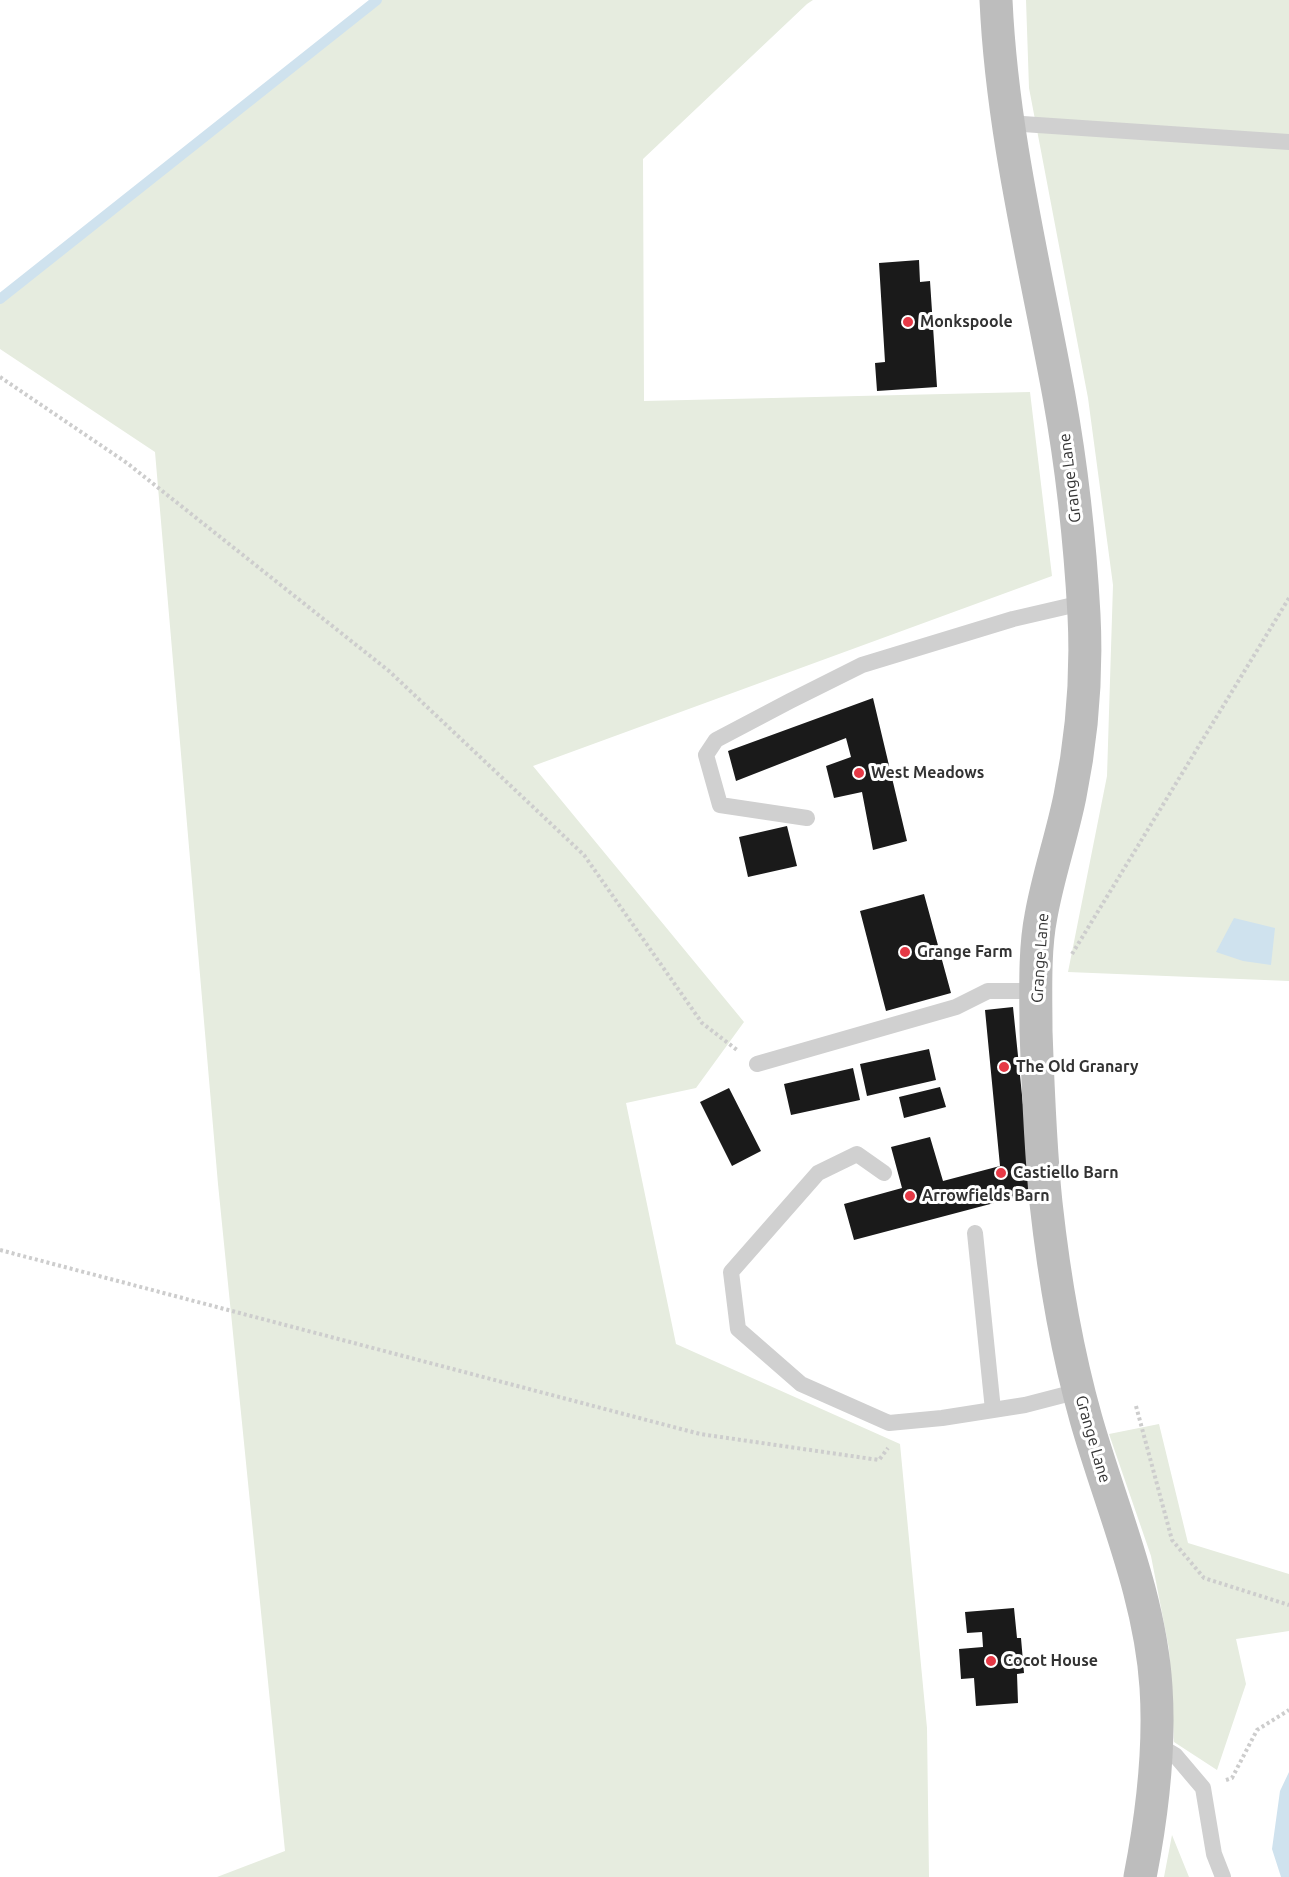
<!DOCTYPE html>
<html>
<head>
<meta charset="utf-8">
<style>
  body { margin:0 }
  canvas { display:block; background:#fff }
</style>
</head>
<body>
<canvas width="1289" height="1877"></canvas>
<script>
const ctx = document.querySelector('canvas').getContext('2d');
ctx.lineJoin = 'round';
function paint(path, color) { ctx.fillStyle = color; ctx.fill(path, 'evenodd'); }
function strokePath(path, color, width, dash) { ctx.strokeStyle = color; ctx.lineWidth = width; ctx.lineCap = dash ? 'butt' : 'round'; ctx.setLineDash(dash || []); ctx.stroke(path); }
function drawText(font, color, halo, rows, align = 'center') {
  ctx.font = font + ' Ubuntu,sans-serif'; ctx.lineWidth = 6; ctx.setLineDash([]); ctx.textBaseline = 'middle'; ctx.strokeStyle = halo; ctx.fillStyle = color; for (const [text, x, y, turn = 0] of rows) {
    ctx.save(); ctx.translate(x, y); ctx.rotate((+turn || 0) * Math.PI / 180); ctx.textAlign = isNaN(turn) ? turn : align; if (halo) ctx.strokeText(text, 0, 0); ctx.fillText(text, 0, 0); ctx.restore();
  }
}
paint(new Path2D(`
  M377,0H813L807,4L643,159L644,401L1030,392L1052,576L533,766L744,1022L696,1088L626,1103L676,1344L900,1444L927,1728L929,1877H217L285,1851L218,1184L155,452L0,349V299Z
  M1026,0H1289V981L1068,972L1107,776L1113,585L1088,398L1029,88Z
  M1159,1424L1188,1543L1289,1574V1631L1236,1639L1246,1684L1217,1770L1174,1742L1169,1649L1151,1556L1109,1434Z
  M1172,1835L1189,1877H1164Z`), '#e6ecdf');
paint(new Path2D(`
  M1234,918L1275,928L1271,965L1243,961L1216,952Z
  M1289,1772V1877H1281L1272,1849L1280,1791Z`), '#cfe2ee');
strokePath(new Path2D(`
  M0,299L377,0`), '#cfe2ee', 10);
paint(new Path2D(`
  M919,260L920,282L930,281L937,387L877,391L875,363L885,362L879,263Z
  M873,698L907,841L873,850L862,792L834,798L826,766L851,757L846,738L736,781L728,751Z
  M787,826L797,866L748,877L739,837Z
  M924,894L951,993L886,1011L860,911Z
  M1013,1007L1032,1193L854,1240L844,1204L902,1188L891,1147L930,1137L943,1181L1000,1166L985,1010Z
  M929,1049L936,1080L867,1096L860,1064Z
  M853,1068L860,1100L791,1115L784,1084Z
  M940,1087L946,1107L904,1118L899,1097Z
  M729,1088L761,1151L732,1166L700,1102Z
  M1014,1608L1017,1638H1021L1024,1673L1017,1674L1018,1703L976,1706L974,1678L961,1679L959,1649L983,1647L982,1632L967,1633L965,1612Z`), '#1a1a1a');
strokePath(new Path2D(`
  M0,377L127,463L389,671L584,855L702,1023L737,1050
  M1072,954L1289,598
  M0,1250L700,1434L879,1460L888,1448
  M1136,1406L1172,1540L1204,1578L1289,1605
  M1226,1780L1232,1778L1257,1730L1289,1710`), '#cdcdcd', 4, [3, 3]);
strokePath(new Path2D(`
  M1008,123L1289,142
  M807,818L720,805L706,755L716,740L790,701L862,665L1013,619L1082,603
  M757,1064L956,1007L988,991H1036
  M884,1173L857,1154L818,1173L731,1272L738,1329L801,1384L889,1423L942,1418L1025,1405L1079,1391
  M975,1233L993,1410
  M1155,1743L1175,1755L1203,1788L1214,1854L1223,1877`), '#d0d0d0', 16);
strokePath(new Path2D(`
  M996,0C1002,134 1035,265 1059,396C1072,468 1080,542 1084,615C1087,675 1082,737 1070,796C1062,836 1048,876 1041,916C1034,951 1036,995 1036,1031C1038,1088 1040,1146 1046,1203C1054,1276 1066,1348 1086,1419C1111,1507 1150,1594 1156,1687C1160,1749 1152,1816 1140,1877`), '#bdbdbd', 33);
for (const [x, y, r, color] of [
  [908,322,6,"#e63946"],
  [859,773,6,"#e63946"],
  [905,952,6,"#e63946"],
  [1004,1067,6,"#e63946"],
  [1001,1173,6,"#e63946"],
  [910,1196,6,"#e63946"],
  [991,1661,6,"#e63946"]
]) { const dot = new Path2D(); dot.arc(x, y, r, 0, 2 * Math.PI); ctx.fillStyle = color; ctx.fill(dot); strokePath(dot, '#fff', 2); }
drawText('bold 16px', '#333', '#fff', [
  ["Monkspoole",920,322],
  ["West Meadows",871,773],
  ["Grange Farm",917,952],
  ["The Old Granary",1016,1067],
  ["Castiello Barn",1013,1173],
  ["Arrowfields Barn",922,1196],
  ["Cocot House",1003,1661]
], 'left');
drawText('16px', '#333', '#fff', [
  ["Grange Lane",1070,478,-97],
  ["Grange Lane",1040,958,-86],
  ["Grange Lane",1093,1439,74]
]);
</script>
</body>
</html>
